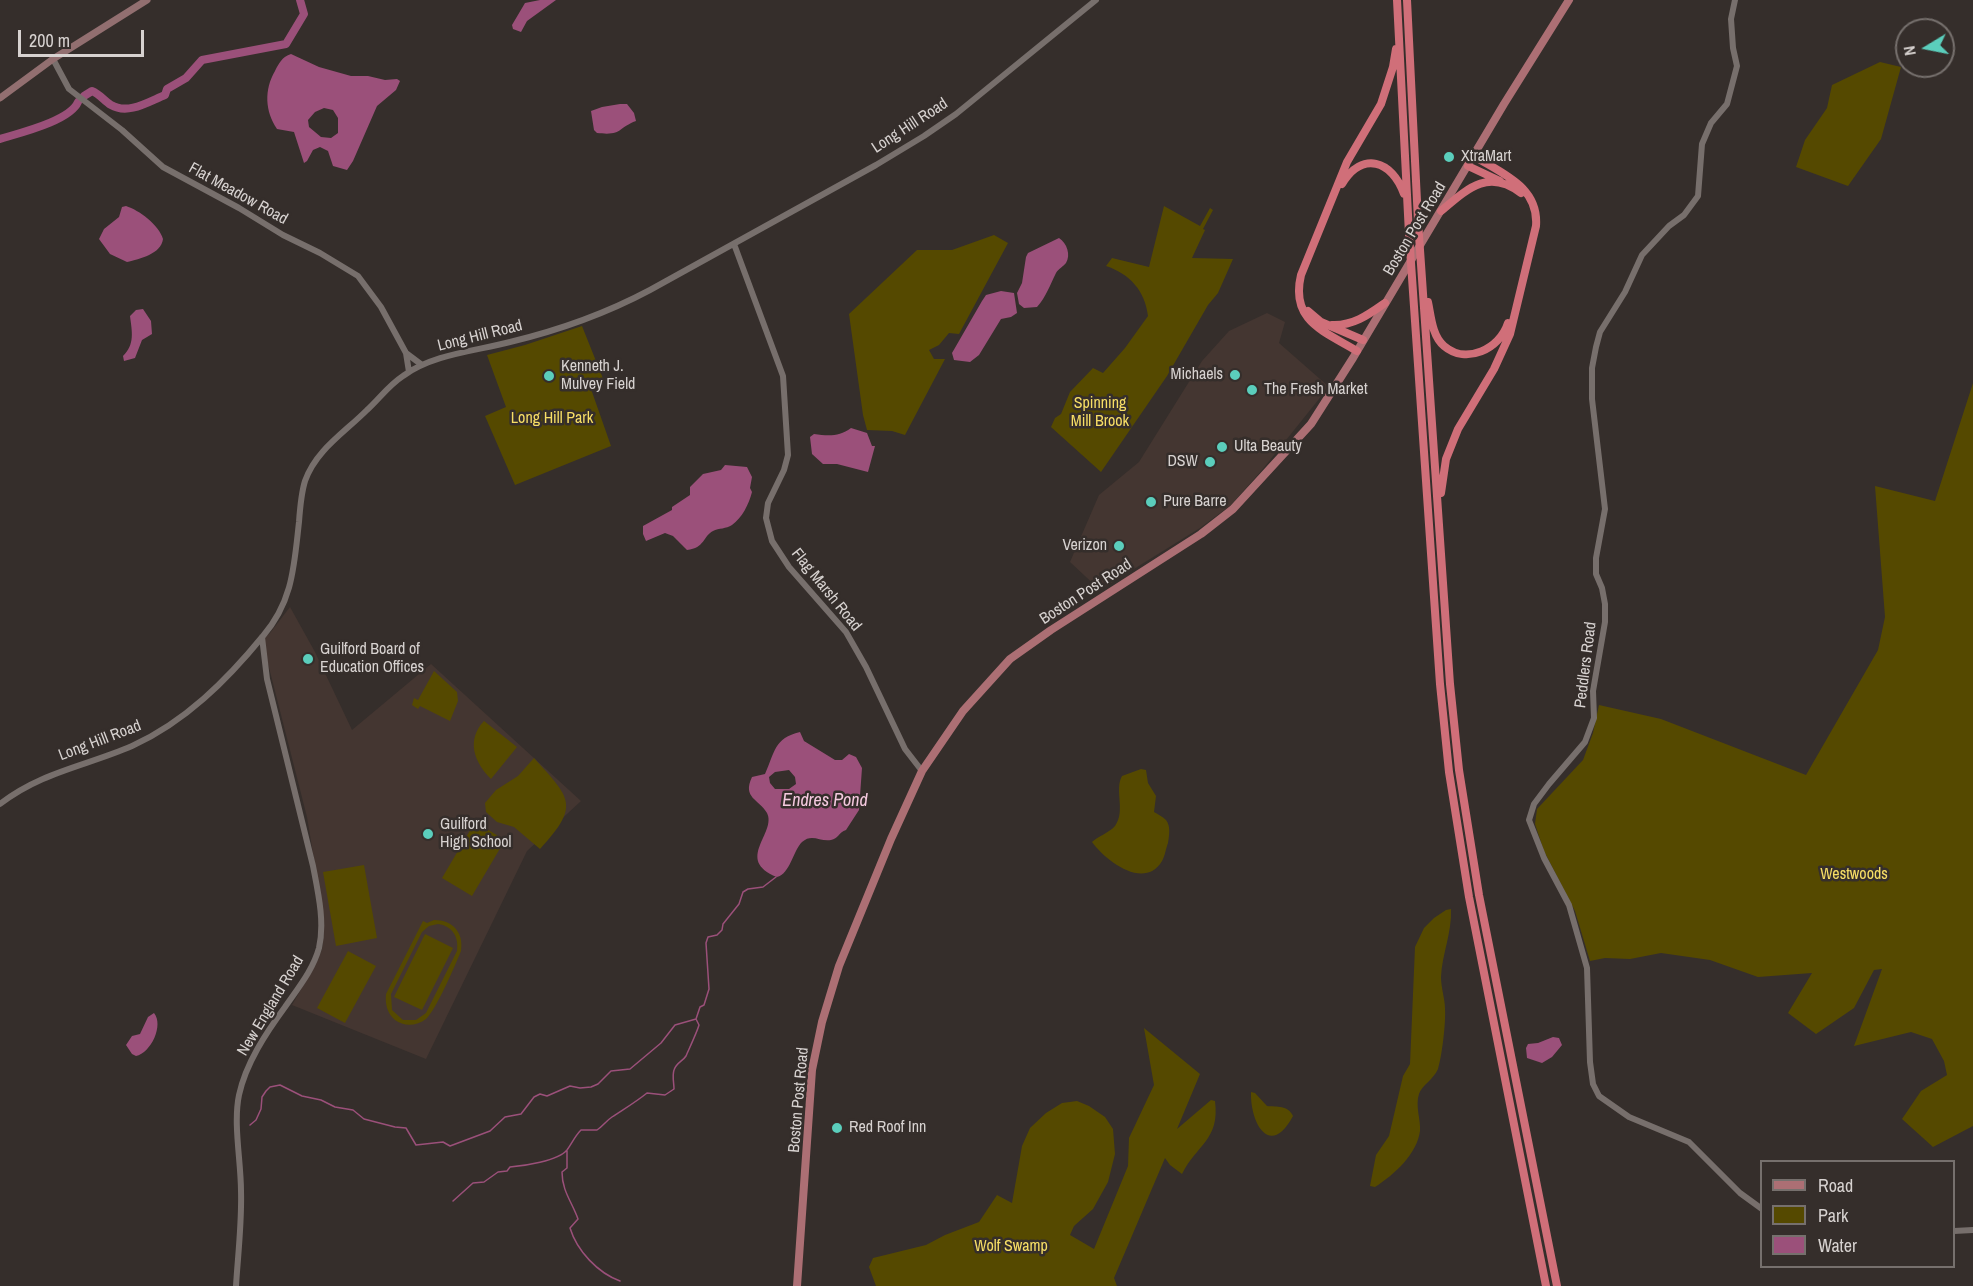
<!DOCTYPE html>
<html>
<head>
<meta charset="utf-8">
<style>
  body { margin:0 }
  #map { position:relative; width:1973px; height:1286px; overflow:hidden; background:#352e2b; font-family:"Archivo Narrow",sans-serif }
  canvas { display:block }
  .legend { position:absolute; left:1760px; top:1160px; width:195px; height:108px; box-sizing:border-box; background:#352e2b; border:2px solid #76706d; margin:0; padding:8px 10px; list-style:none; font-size:18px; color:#d7d2d0 }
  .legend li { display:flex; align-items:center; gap:12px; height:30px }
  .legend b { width:30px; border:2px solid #76706d }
  .north { position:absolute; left:1895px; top:18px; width:60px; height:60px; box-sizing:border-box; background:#352e2b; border:2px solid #76706d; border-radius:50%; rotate:260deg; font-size:16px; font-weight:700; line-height:24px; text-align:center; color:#d7d2d0 }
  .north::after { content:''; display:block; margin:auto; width:21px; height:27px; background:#5bcebc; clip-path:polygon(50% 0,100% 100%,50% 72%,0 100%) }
  .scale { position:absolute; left:18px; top:30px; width:126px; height:27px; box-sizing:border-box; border:3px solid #d7d2d0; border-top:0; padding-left:8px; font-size:18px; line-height:21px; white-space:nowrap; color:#d7d2d0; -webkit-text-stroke:4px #352e2b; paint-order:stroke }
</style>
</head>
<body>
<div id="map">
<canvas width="1973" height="1286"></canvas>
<ul class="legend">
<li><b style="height:8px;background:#ac6f74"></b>Road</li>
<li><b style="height:16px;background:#554900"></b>Park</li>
<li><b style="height:16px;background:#9b507a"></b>Water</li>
</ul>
<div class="north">N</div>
<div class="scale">200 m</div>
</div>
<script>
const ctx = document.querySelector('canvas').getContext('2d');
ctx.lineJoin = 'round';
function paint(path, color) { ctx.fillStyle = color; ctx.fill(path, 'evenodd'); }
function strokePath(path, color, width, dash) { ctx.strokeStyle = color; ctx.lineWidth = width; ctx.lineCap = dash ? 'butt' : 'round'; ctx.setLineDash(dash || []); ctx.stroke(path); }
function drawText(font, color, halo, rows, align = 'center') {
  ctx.font = font + ' "Archivo Narrow",sans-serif'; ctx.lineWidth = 5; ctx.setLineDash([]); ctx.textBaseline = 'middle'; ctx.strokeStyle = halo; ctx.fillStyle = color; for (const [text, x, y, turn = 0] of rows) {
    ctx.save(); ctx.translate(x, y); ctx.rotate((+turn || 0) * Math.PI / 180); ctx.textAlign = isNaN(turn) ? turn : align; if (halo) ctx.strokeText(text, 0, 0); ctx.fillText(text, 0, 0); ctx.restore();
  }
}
paint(new Path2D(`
  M1267,313L1285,322L1279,343L1328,386L1319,399L1262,470L1231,505L1200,528L1100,590L1070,562L1099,495L1139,462L1202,361L1229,331Z
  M290,607L315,652L352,730L431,664L581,801L527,851L426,1059L292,1005L318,960L322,949L324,934L315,865L307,817L262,640L270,633Z`), '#443631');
paint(new Path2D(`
  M1880,62L1901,67L1881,139L1848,186L1796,167L1805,140L1827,108L1832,85Z
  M1164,206L1200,226L1210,208L1213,210L1203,229L1205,230L1192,258L1233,259L1218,293L1208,305L1167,376L1101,472L1051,427L1055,418L1061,414L1070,392L1093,368L1103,373L1125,348L1148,316C1145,291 1130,274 1106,266L1112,258L1149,267Z
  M994,235L1008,243L959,334L949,333L939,345L929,350L934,359H945L905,435L892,431L867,430L863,415L849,314L917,250H952Z
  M582,326L604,381L591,389L611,446L515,485L485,416L506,407L487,355L525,345Z
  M1973,383V1126L1933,1147L1902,1119L1921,1091L1947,1075L1944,1061L1932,1039L1911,1032L1854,1046L1882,969L1874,970L1854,1008L1816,1034L1788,1013L1812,973L1758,977L1710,960L1661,953L1630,959L1605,958L1590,961L1575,911L1544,851L1535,824L1537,809L1583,760L1593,733L1599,705L1661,719L1806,775L1878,650L1885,617L1875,486L1935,501Z
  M434,671L457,692L458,701L450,721L420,706L418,709L412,705L414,698L418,700Z
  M484,721L517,747L491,779C474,762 466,740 484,721Z
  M534,758C570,798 581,805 540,849L514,827L497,822L486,812L485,803L496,790L518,776Z
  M1141,769L1146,770L1148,783L1156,796L1154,812C1158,814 1163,817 1166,820C1171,826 1169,836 1168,843C1166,848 1165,856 1162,861C1144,891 1105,860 1092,842C1098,836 1109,833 1115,826C1126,811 1114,790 1122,776Z
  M475,822L505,840L472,896L442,878Z
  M364,865L377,938L336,946L323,872Z
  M1451,909C1452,933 1442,954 1441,977C1441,988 1445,999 1445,1009C1446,1022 1442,1056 1438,1069C1434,1079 1422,1085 1419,1094C1415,1106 1421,1120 1420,1131C1417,1154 1394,1175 1375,1187L1370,1186L1376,1155L1389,1136L1403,1076L1410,1064L1415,947L1424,928L1434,918L1446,910Z
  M434,920C453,920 464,933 461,951C455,966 436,1010 426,1019C417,1026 404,1027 395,1020C387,1013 385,1004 386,994L423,921L427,923ZM438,924C452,926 459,936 457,951L426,1013L416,1020H403L392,1010L391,994L422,932L429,926Z
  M425,934L453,948L422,1010L394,997Z
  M348,951L376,966L345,1023L317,1008Z
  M1144,1028L1200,1074L1177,1129L1211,1100L1215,1101C1220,1140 1197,1144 1182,1174L1170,1165L1165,1158L1114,1278L1117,1286H876L869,1267L873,1258L926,1245L945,1235L979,1222L997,1195L1012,1203L1022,1146L1030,1128L1046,1113L1062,1103L1077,1101L1089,1106L1105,1117L1113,1129L1115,1154L1108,1182L1093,1209L1074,1226L1070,1235L1094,1249L1128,1166L1129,1138L1154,1085Z
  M1251,1092L1255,1093L1267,1106C1277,1107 1288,1105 1293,1116C1270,1159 1250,1123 1251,1092Z`), '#554900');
paint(new Path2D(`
  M540,0H556L527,21L521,32L513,29L512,25L525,3Z
  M291,54L319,67L351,76H368L385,80L397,79L400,81L396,90L377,106L353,161L347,170L333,166L328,151L320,147L313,150L307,161L304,163L294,132L277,129C265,111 264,90 275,71C279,63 282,57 291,54ZM324,108L333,110L338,118V133L331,138L321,137L309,127L308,120L315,112Z
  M620,104H627L634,113L636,121C617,128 623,136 597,133L594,130L591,111L602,107Z
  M126,206C139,210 159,225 163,239C161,254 140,259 127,262L110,254L99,239L104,229L119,217L122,207Z
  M1059,238C1067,243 1071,255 1066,263C1063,267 1059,268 1056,273C1050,285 1046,297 1037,307L1024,308L1019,304L1017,293L1022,283L1026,257L1028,253Z
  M1001,291L1014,293L1017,313L1011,317L1001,319L979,355L970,362L954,360L952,353L982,301L986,295Z
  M143,309L151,321L152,334L142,340L135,358L124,361L123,356C135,344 132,332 130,316L136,310Z
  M851,428L867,433L872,446H875L868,472L837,464H823L812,454L810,437L814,434C828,436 839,437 851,428Z
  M725,465L747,467L752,477L750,488L752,492C749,504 742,518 732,525C726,529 719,528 713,531C703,536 705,548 687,550L673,536L665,533L646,541L643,534V526L672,510V507L690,495V487L703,474L721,470Z
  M800,732L804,741L835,760H842L849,754L856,757L862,768L859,810L846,830C839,832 838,839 831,840C820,842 812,833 802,842C793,851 790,874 777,877C734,860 777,833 767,813C759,799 742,798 752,777L765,774C775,752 774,738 800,732ZM789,770L795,777L796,784L789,789H775L770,783L769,777L775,772Z
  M154,1013C164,1025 151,1053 136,1056L132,1054L126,1045L132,1036L140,1034L148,1017Z
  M1553,1037L1559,1038L1562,1045L1552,1057L1542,1063L1527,1058L1526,1048L1528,1044L1538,1043Z`), '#9b507a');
strokePath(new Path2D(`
  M250,1125L256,1120L261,1109L262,1097L266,1091L270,1087L280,1085L302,1096L321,1100L335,1107L353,1110L364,1119L395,1127L406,1128L416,1145L443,1142L450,1146L490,1131L505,1117L521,1114L534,1097L540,1094L547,1096L570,1086L580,1088L591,1087L598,1084L611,1071L630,1069L661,1043L675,1025L696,1019L700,1007L704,1005L709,989L706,943L708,937L717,935L722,930L723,924L739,904L743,892L748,889L763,887L776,877
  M567,1151V1168L562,1172C562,1191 572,1202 578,1219L570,1228C577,1251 598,1273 620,1281
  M453,1201L473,1183L484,1182L498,1172L507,1171L510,1167C523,1166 558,1161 567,1150C572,1143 575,1136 581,1130H597C603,1126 606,1121 612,1117C624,1109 636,1102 647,1093L665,1095L674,1089C674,1083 672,1076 674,1070C676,1063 683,1061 686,1056C689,1049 697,1032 699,1025L696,1019`), '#9b507a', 1.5);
strokePath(new Path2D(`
  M84,96L92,91C100,94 104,101 111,105C128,115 148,102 165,95L167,89L186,78L202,60L286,44L304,14L300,0
  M0,139C19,133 70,121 78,102`), '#9b507a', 8);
strokePath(new Path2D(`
  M1735,0L1731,19L1733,48L1737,66L1727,104L1711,123L1702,144L1698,196L1684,215L1669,226L1642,255L1625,292L1600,332L1596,347L1592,368V399L1605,509L1596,558V574L1602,588L1605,604V622L1593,691L1594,718L1585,742L1549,784L1534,804L1529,820L1544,858L1569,905L1587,968L1590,1062L1593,1084L1599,1096L1629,1117L1689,1142L1740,1193L1762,1209
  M53,59L69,89L122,130L163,167L239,208L283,235L320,253L358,276L381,307L406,353L409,372
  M734,244L783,376L788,455L784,470L768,503L766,518L772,541L789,567L846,632L866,667L905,749L922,771
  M406,353L422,365
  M0,804C41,772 86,766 132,746C185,722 227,680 263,636C293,601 294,566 299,522C300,508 301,494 305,481C316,450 344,433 367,410C379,399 389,385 403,376C433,354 476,351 510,342C560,330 605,314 650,290L876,165L924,136L956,114L1096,0
  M1954,1231L1973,1230
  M236,1286C238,1254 242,1222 241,1191C241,1161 233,1124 239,1095C246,1063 266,1033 285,1007C298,988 313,970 319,948C325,922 318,892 313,866L267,679L262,637`), '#776f6c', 6);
strokePath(new Path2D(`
  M0,98L53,59L147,0`), '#926f70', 7);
strokePath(new Path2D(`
  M797,1286L812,1070L822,1022L839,966L891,839L922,771L963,711L1010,659L1051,630L1201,534L1233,509L1311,424L1353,358L1504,104L1569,0`), '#ac6f74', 8);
strokePath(new Path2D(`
  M1397,0L1409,234L1440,684L1449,772L1469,897L1546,1286
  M1407,0L1418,221L1450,684L1459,770L1479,895L1557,1286
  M1468,166L1500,181
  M1342,184C1362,151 1392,160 1404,194
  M1441,211C1467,189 1488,168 1521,193
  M1428,302C1431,316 1432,336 1444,346C1466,365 1500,349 1508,323
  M1308,311L1321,322L1363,340
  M1332,325C1353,326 1368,315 1385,303
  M1357,351C1324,331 1290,321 1301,275L1347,162L1381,104L1393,67L1396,49
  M1441,493L1446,459L1458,429L1494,369L1510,334L1536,226C1539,187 1503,174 1474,156`), '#d06f79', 8);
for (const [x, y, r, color] of [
  [1449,157,6,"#5bcebc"],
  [1235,375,6,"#5bcebc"],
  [549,376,6,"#5bcebc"],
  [1252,390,6,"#5bcebc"],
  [1222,447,6,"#5bcebc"],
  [1210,462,6,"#5bcebc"],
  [1151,502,6,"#5bcebc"],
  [1119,546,6,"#5bcebc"],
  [308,659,6,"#5bcebc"],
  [428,834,6,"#5bcebc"],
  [837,1128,6,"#5bcebc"]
]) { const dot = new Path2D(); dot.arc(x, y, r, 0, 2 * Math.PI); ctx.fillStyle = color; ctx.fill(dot); strokePath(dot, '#352e2b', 2); }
drawText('16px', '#d7d2d0', '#352e2b', [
  ["Long Hill Road",910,126,-33],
  ["Flat Meadow Road",238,194,29],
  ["Boston Post Road",1415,229,-59],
  ["Long Hill Road",480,336,-14],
  ["Flag Marsh Road",826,590,51],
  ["Boston Post Road",1086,592,-33],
  ["Peddlers Road",1586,665,-83],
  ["Long Hill Road",100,741,-21],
  ["New England Road",271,1006,-59],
  ["Boston Post Road",799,1100,-85]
]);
drawText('16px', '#d7d2d0', '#352e2b', [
  ["XtraMart",1461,157],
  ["Kenneth J.",561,367],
  ["Mulvey Field",561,385],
  ["Michaels",1223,375,"right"],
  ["The Fresh Market",1264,390],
  ["Ulta Beauty",1234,447],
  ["DSW",1198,462,"right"],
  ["Pure Barre",1163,502],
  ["Verizon",1107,546,"right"],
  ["Guilford Board of",320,650],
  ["Education Offices",320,668],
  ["Guilford",440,825],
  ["High School",440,843],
  ["Red Roof Inn",849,1128]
], 'left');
drawText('16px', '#f7de65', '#352e2b', [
  ["Spinning",1100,404],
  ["Mill Brook",1100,422],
  ["Long Hill Park",552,419],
  ["Westwoods",1854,875],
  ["Wolf Swamp",1011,1247]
]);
drawText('italic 18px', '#f5c9df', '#352e2b', [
  ["Endres Pond",825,801]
]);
</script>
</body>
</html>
